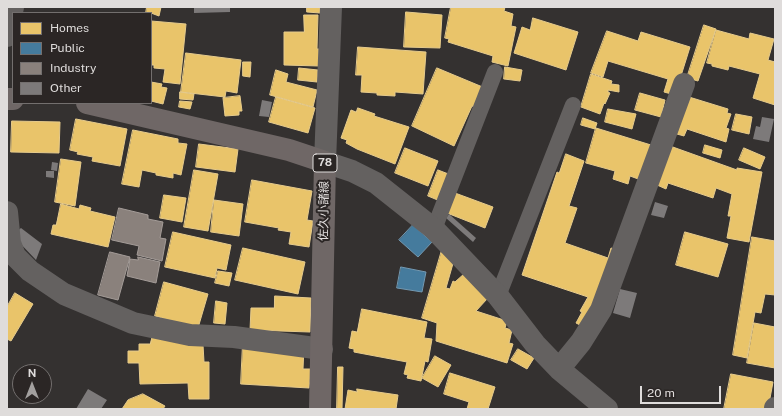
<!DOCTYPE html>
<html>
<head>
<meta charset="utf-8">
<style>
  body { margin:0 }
  #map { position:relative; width:782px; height:416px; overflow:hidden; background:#343130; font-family:"Public Sans",sans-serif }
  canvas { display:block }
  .frame { position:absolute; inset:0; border:8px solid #dfdcdb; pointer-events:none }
  .legend { position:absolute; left:12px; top:12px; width:140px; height:92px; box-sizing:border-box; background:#2b2625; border:1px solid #736f6e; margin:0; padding:5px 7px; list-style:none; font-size:12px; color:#dfdcdb }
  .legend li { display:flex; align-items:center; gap:8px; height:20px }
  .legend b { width:20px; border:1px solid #736f6e }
  .north { position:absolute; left:12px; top:364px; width:40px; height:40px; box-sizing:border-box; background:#2b2625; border:1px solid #736f6e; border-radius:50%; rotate:0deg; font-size:11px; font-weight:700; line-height:16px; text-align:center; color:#dfdcdb }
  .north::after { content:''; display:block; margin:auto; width:14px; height:18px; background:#a3a09f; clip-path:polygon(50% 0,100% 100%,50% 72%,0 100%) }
  .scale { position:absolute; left:640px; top:386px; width:81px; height:18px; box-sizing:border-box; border:2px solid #dfdcdb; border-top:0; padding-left:5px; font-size:12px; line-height:14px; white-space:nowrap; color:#dfdcdb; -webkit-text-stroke:3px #2b2625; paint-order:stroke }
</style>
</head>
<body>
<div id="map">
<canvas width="782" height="416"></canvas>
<div class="frame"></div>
<ul class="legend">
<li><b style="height:11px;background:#e9c46a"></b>Homes</li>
<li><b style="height:11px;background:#457b9d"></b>Public</li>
<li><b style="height:11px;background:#8a817c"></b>Industry</li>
<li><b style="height:11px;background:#7d7a7a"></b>Other</li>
</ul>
<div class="north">N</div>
<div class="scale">20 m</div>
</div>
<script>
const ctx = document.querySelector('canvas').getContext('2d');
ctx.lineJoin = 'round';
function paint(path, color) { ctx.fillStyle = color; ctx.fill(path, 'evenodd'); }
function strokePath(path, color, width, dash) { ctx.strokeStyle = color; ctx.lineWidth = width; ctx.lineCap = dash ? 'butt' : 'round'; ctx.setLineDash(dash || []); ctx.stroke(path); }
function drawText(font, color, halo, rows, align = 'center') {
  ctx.font = font + ' "Public Sans","Noto Sans JP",sans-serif'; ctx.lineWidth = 4; ctx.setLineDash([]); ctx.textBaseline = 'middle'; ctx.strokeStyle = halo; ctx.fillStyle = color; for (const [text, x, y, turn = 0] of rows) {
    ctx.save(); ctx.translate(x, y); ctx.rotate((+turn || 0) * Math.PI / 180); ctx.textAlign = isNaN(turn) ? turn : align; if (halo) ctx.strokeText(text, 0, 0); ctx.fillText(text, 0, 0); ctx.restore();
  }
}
const homes = new Path2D(`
  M147,7H161L159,16L151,13H146Z
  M307,7H320V13L307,12Z
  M451,7H505L504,11L513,14L511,26L516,27L508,66L492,62L493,56L448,42L449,39L445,38Z
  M406,12L442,15L440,48L404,47Z
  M304,15H318L317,49H319V66L284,65V32H304Z
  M533,18L578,32L566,70L514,53L522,27L530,30Z
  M151,21L186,24L180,84L163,82L165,69L154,68V65H151Z
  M704,25L716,29L698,81L687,78Z
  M716,30L749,39L750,33L774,39L768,60L775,62V105L753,98L760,74L729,66L728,70L712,66V64L707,63Z
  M607,31L638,41L641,32L690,47L675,95L664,92L668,79L608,61L603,77L591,73Z
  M358,47L426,52L423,94L395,92V96L377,95V93L361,92L362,75H356Z
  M186,53L241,60L237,93L226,91L225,97L181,92Z
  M243,62H251L250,77L243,76Z
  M505,67L522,70L520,81L504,79Z
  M299,68L318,70L317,82L298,80Z
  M437,68L485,88L477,108L472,106L454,146L412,126Z
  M276,70L288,74L286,82L317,90L313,107L270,95Z
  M591,74L612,81L611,84L619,85V92L608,90V92L610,93L605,104L604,103L600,114L581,107Z
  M151,82L162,84L161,87L167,88L163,104L151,101Z
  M180,92L194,94L193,100L180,99Z
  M640,93L665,100L661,117L635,110Z
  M240,96L242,111H239V115L225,116L223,98Z
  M276,97L315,108L308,133L269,122Z
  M689,97L728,109L727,113L731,114L726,128L729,129L726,142L687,129L684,136L677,134Z
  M180,101L192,102L190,109L179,107Z
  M358,108L375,114L374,116L409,127L395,164L357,149L346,143L347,140L341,138L351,110L356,112Z
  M608,109L636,114L632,129L605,122Z
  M736,114L752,117L749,134L732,130Z
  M583,118L597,123L595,129L581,125Z
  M76,119L127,129L120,166L92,161L93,157L77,154L78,152L70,150Z
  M12,121L60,122L59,153L11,152Z
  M596,128L651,145L641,180L630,176L628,184L613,179L615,171L586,163Z
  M133,130L178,139V143L187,144L181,175L173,173V178L156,175V173L142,170L139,187L122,184Z
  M199,144L238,149L235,172L196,167Z
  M705,145L722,150L720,158L703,153Z
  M670,146L737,170V168L762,172L749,242L727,238L731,216H728L732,194L716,188L713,198L668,183L666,189L657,185Z
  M405,148L438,161L428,186L395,173Z
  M744,148L765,157L760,169L739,160Z
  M566,154L584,161L569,206L577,208L565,243L608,258L611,248L621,251L586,328L576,323L582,312L580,311L588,297L522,275L557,172L559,173Z
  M61,159L81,162L75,206L55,202Z
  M194,170L218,174L208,231L184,227Z
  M438,170L451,175L440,201L428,196Z
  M252,180L312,191L307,220L313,221L309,247L289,244L291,232L278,230L279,228L245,222Z
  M455,193L493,207L485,228L447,213Z
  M164,195L186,198L182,222L160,218Z
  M214,200L243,204L239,236L211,232Z
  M61,204L79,209L80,205L91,208L90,211L115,217L108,247L51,234L53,225H56Z
  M173,232L231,245L226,270L217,268L215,278L165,267Z
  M685,232L728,244L718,277L676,265Z
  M752,237L775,241V295L765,294L761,313L755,312L747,358L733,355Z
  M243,248L305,262L298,294L235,280Z
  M442,250L454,260L446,288L450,289L453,281L455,282L465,273L487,299L476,311L507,321L505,328L512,330L509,343L513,344L507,363L436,341L437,323L422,318Z
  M218,271L232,273L229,286L215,283Z
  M164,282L208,294L198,328L155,316Z
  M15,293L33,304L11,341L7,339V307Z
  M275,296L311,298L310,332L250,330L251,308H274Z
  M216,301L227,303L225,324L214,323Z
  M362,309L427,322L424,338L432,339L428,362L425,361L421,381L407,378L408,375L404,374L407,362L354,352V349L349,348L352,331L357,332Z
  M754,323L775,327V368L747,363Z
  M154,330L203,345L204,362H209V399H189L188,383L140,384L139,363H128V351H139V344H150Z
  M243,343L304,346L303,369H311L309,388L241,384Z
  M518,349L534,358L527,369L511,360Z
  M435,356L451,365L438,387L422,378Z
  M338,367H343L342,409H337Z
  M450,373L495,387L488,409H467L469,402L444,394Z
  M731,374L773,382L768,409H724Z
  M357,389L398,395L396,409H345L348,390L357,392Z
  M143,394L165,406L163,409H122L128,400Z`);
paint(homes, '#e9c46a');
strokePath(homes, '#e6cb8c', 1);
const public = new Path2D(`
  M413,225L432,242L418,257L399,240Z
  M401,267L426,272L422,292L397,288Z`);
paint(public, '#457b9d');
strokePath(public, '#7398b0', 1);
const industry = new Path2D(`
  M119,208L148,215V219L163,222L160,238L166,239L162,261L137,255L139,246L112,240Z
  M110,252L130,257L118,300L98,295Z
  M138,257L160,262L156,283L127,276L130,259L138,260Z`);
paint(industry, '#8a817c');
strokePath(industry, '#a49c98', 1);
paint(new Path2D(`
  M194,7H230V12L194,13Z
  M262,100L272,102L269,117L259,116Z
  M762,117L774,119L769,142L753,139L756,126L760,127Z
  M52,162L58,163L57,171L51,170Z
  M46,171H54V178L46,177Z
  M655,202L668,206L664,218L651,215Z
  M449,214L476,238L473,242L446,218Z
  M21,228L42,244L36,260L16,239V232Z
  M620,289L637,293L630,318L613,313Z
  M88,389L107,400L101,409H76Z`), '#7d7a7a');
strokePath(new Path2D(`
  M434,229L495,72
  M498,296L573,105`), '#646160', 16);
strokePath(new Path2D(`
  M331,7L325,162L352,171L376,183L434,229L498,296L535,344L559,369L607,409
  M7,36L13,7
  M7,212L10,243L15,256L30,271L64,294L133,323L190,335L234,337L322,349
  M559,369L581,342L601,310L684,84
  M775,409V408`), '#646160', 22);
strokePath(new Path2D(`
  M7,99H13
  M87,103L289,150L325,162L320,409`), '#6f6766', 22);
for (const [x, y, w] of [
  [325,163,24]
]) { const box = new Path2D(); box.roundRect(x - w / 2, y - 9, w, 18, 3); ctx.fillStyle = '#2b2625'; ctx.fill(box); strokePath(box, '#dfdcdb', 1); }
drawText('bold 11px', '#dfdcdb', null, [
  ["78",325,163]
]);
drawText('12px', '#dfdcdb', '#2b2625', [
  ["佐久小諸線",324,211,-89]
]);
</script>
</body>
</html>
